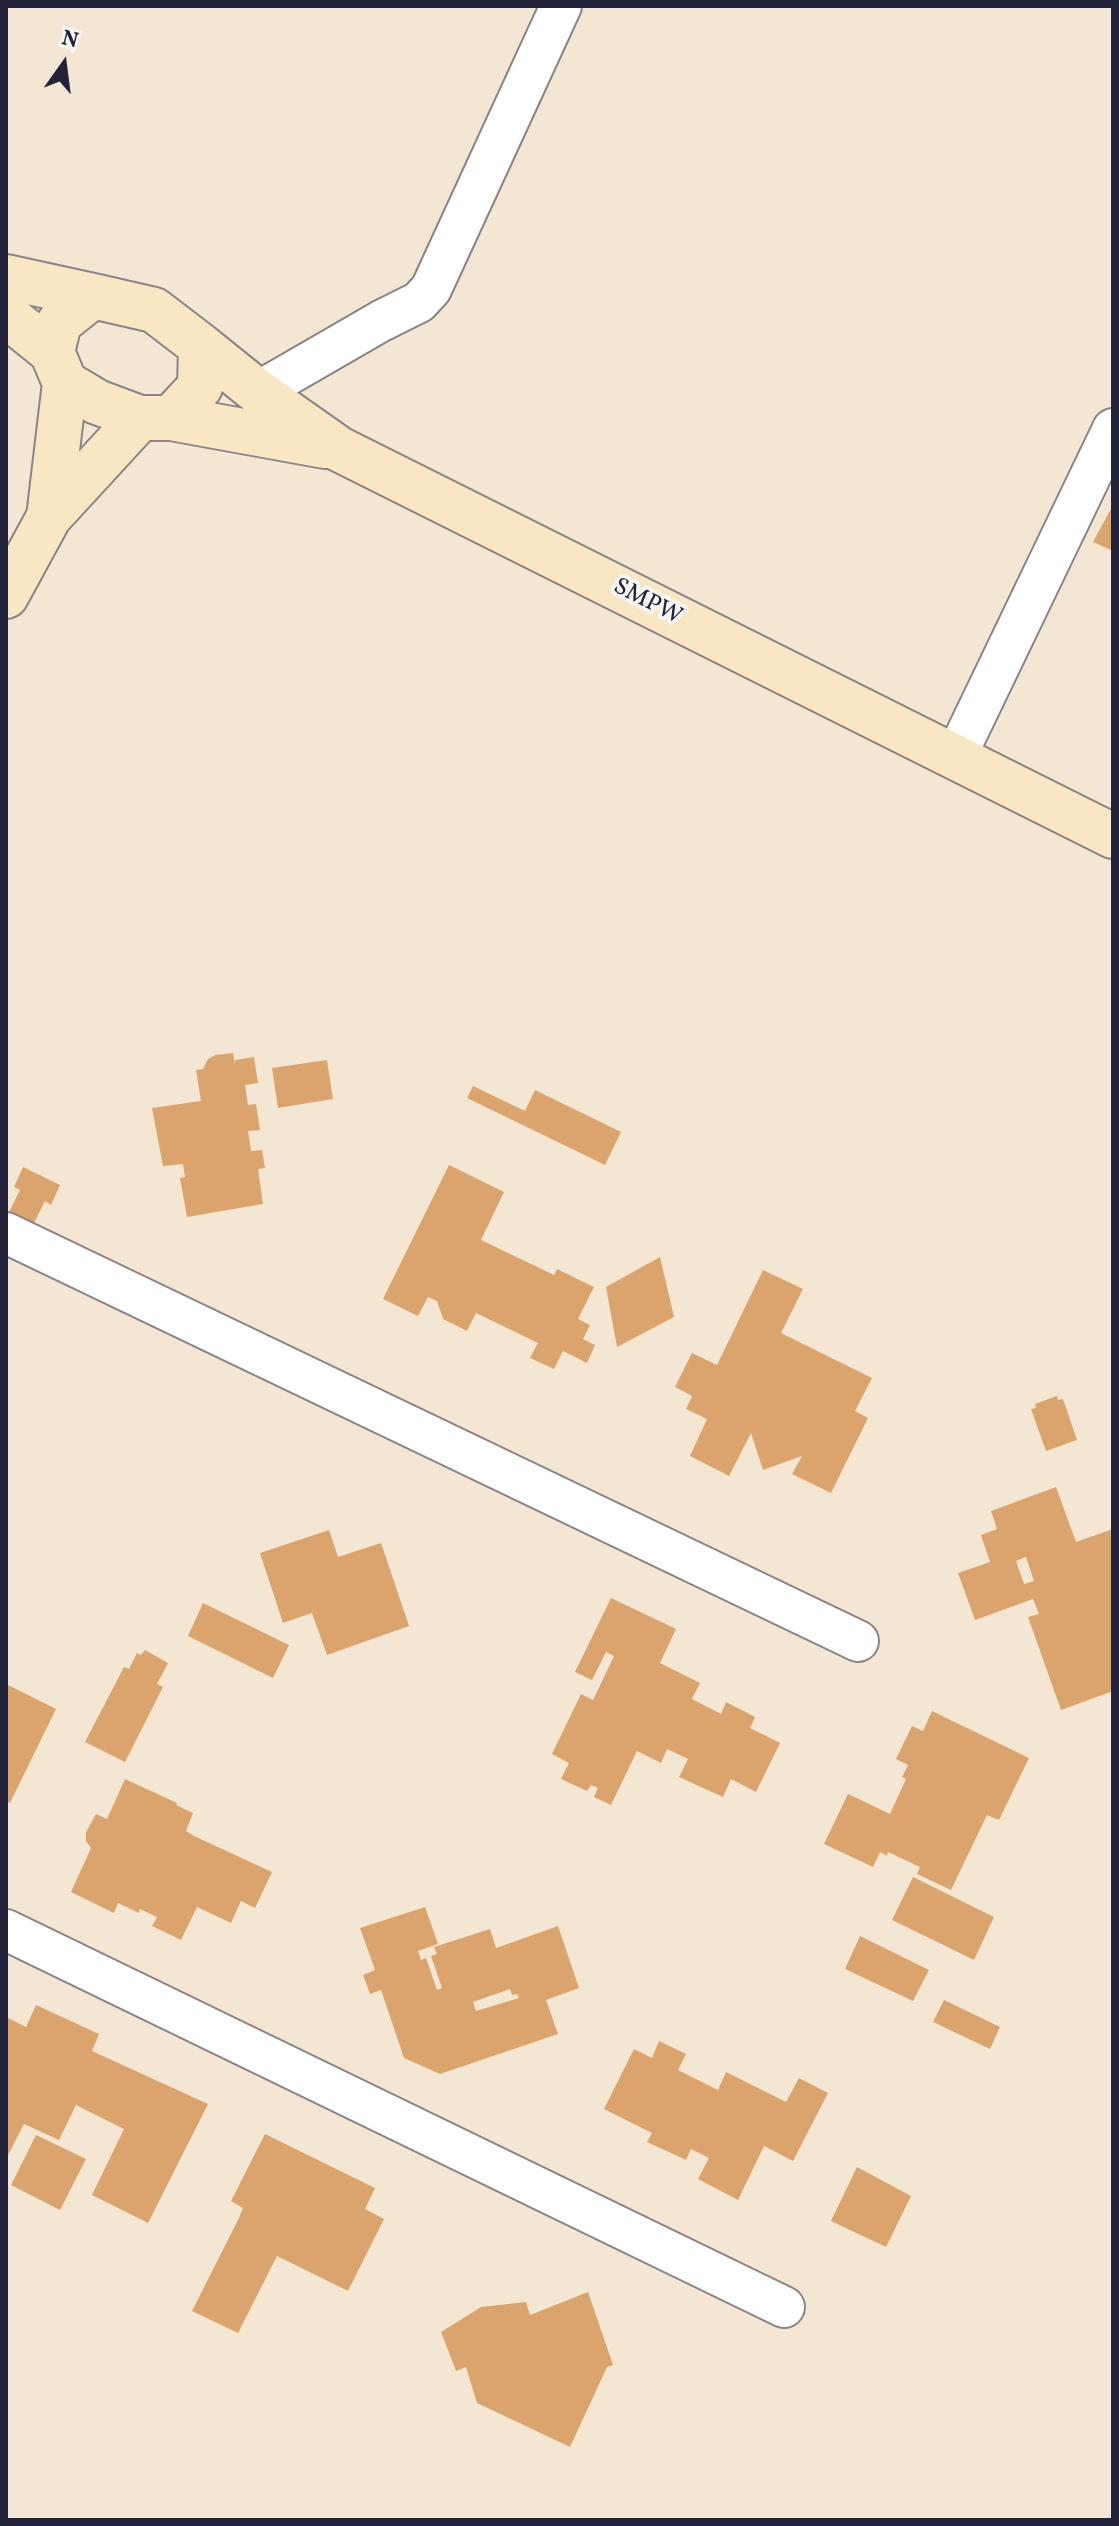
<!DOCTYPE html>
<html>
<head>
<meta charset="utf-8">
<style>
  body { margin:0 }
  #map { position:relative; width:1119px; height:2526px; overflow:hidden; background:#f3e7d3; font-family:Vollkorn,serif }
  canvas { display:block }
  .frame { position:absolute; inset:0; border:8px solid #22223b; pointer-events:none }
  .north { position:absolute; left:24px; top:24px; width:80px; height:80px; -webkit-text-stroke:6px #f6f6f2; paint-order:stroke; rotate:14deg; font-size:22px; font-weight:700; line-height:32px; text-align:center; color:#22223b }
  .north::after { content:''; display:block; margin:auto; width:28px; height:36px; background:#22223b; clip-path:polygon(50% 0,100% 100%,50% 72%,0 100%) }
</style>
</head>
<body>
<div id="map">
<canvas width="1119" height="2526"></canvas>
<div class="frame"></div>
<div class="north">N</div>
</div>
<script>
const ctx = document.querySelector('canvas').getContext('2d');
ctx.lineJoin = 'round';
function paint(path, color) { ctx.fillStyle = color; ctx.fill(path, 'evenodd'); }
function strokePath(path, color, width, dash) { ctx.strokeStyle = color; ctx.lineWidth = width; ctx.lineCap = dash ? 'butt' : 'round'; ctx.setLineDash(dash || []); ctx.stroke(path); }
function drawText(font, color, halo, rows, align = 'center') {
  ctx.font = font + ' Vollkorn,serif'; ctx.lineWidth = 8; ctx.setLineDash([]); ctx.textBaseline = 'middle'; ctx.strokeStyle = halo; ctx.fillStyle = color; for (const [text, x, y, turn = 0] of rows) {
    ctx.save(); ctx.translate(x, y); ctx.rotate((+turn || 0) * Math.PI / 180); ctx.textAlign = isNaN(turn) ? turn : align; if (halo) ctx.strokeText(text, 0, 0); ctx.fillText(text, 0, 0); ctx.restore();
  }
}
paint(new Path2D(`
  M1113,505V551L1093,542Z
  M233,1053L235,1065V1060L254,1057L258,1083L245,1085L248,1105L256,1104L260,1130L248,1131L251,1151L262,1150L265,1168L258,1169L263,1204L187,1217L180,1178L185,1177L183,1164L163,1166L152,1108L201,1101L196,1070L203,1069L208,1059L215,1055Z
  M327,1060L333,1099L278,1108L272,1068Z
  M473,1086L525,1111L535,1090L621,1132L605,1165L467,1098Z
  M449,1165L504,1192L481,1240L554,1275L557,1269L594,1287L578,1319L590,1325L583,1339L595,1345L587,1363L563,1351L554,1369L530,1358L538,1343L476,1313L467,1331L443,1319L437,1301L428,1297L418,1316L383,1299Z
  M23,1167L60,1185L51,1205L45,1201L30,1231L6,1218L20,1190L14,1187Z
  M660,1257L674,1317L617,1347L606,1287Z
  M763,1270L803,1289L781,1333L872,1378L855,1411L868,1418L831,1493L792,1474L802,1456L763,1470L751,1433L729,1476L690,1456L707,1419L686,1409L692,1396L675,1387L692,1353L717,1365Z
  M1057,1396L1058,1400L1063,1399L1077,1440L1046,1451L1031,1409L1036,1408L1035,1404Z
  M1056,1487L1076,1542L1113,1529V1691L1061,1710L1028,1617L1039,1614L1033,1599L975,1620L958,1573L990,1562L981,1535L997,1529L991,1511ZM1026,1557L1034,1581L1024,1584L1016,1561Z
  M329,1530L338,1557L381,1543L409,1626L327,1655L312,1613L283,1623L260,1553Z
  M611,1598L676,1629L660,1663L700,1683L692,1699L721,1714L726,1702L755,1717L750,1728L780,1743L756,1792L731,1779L723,1797L679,1777L688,1759L667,1749L661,1763L637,1751L611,1805L594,1797L598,1788L591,1785L587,1791L561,1779L569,1763L552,1754L581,1694L593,1700L614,1656L606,1652L592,1680L575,1672Z
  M203,1603L289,1645L273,1678L188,1636Z
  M145,1650L168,1663L157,1684L163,1687L125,1762L85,1742L124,1667L129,1669L137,1653L141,1655Z
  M6,1684L56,1709L10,1803L6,1801Z
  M932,1711L1029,1758L999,1820L987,1815L951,1890L917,1874L920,1867L888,1852L887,1856L880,1852L873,1867L824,1844L848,1794L890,1814L906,1779L902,1777L908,1765L896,1759L912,1726L923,1731Z
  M125,1779L177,1803L176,1805L193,1813L186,1831L194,1836L272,1872L255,1908L241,1901L231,1923L197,1907L181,1940L152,1926L157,1917L140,1909L139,1913L118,1903L114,1913L71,1892L91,1848L86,1841V1832L96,1814L107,1819Z
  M913,1877L994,1917L974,1960L892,1920Z
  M425,1907L438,1944L418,1951L421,1960L426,1958L437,1990L442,1988L431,1956L437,1954L434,1947L490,1929L496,1948L558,1926L579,1988L546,2000L558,2034L440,2074L404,2058L381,1990L370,1994L363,1975L375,1970L360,1928ZM510,1989L512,1995L517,1994L519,1998L476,2011L473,2002Z
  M860,1936L929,1970L913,2001L845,1969Z
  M944,2000L1000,2027L990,2049L933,2022Z
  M36,2005L99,2034L92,2051L208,2104L148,2223L92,2195L124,2129L76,2105L59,2140L24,2124L6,2159V2017L26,2027Z
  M659,2041L686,2054L678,2070L718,2090L726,2072L786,2102L799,2078L828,2093L793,2161L764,2146L738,2200L698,2179L709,2158L691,2149L686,2160L647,2142L652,2133L604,2109L634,2049L652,2058Z
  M265,2134L375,2188L365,2209L384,2219L348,2291L277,2256L238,2333L192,2311L239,2218L243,2208L231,2201Z
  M36,2135L86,2159L60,2210L11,2185Z
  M857,2167L911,2196L886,2247L831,2221Z
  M588,2292L613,2365L607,2367L570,2447L477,2403L466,2367L456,2371L441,2332L481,2307L526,2302L530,2315Z`), '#dba46d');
const street = new Path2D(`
  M258,392L381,321L419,302L431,289L561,6
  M955,758L1113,429
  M6,1233L858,1641
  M6,1930L784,2307`);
const secondary = new Path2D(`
  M6,277L93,296
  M93,296L154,310L201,346L200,387L171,418H140L97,402L65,383L52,352L59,323Z
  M6,315L52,352
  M201,346L258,392L339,449L1113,836
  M171,418L325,446
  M49,517L65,383
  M6,596L49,517L140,418`);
strokePath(street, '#8a8487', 44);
strokePath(secondary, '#8a8487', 48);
strokePath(street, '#fff', 40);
strokePath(secondary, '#f9e7c3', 44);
drawText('24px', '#22223b', '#f6f6f2', [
  ["SMPW",647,603,27]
]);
</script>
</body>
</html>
